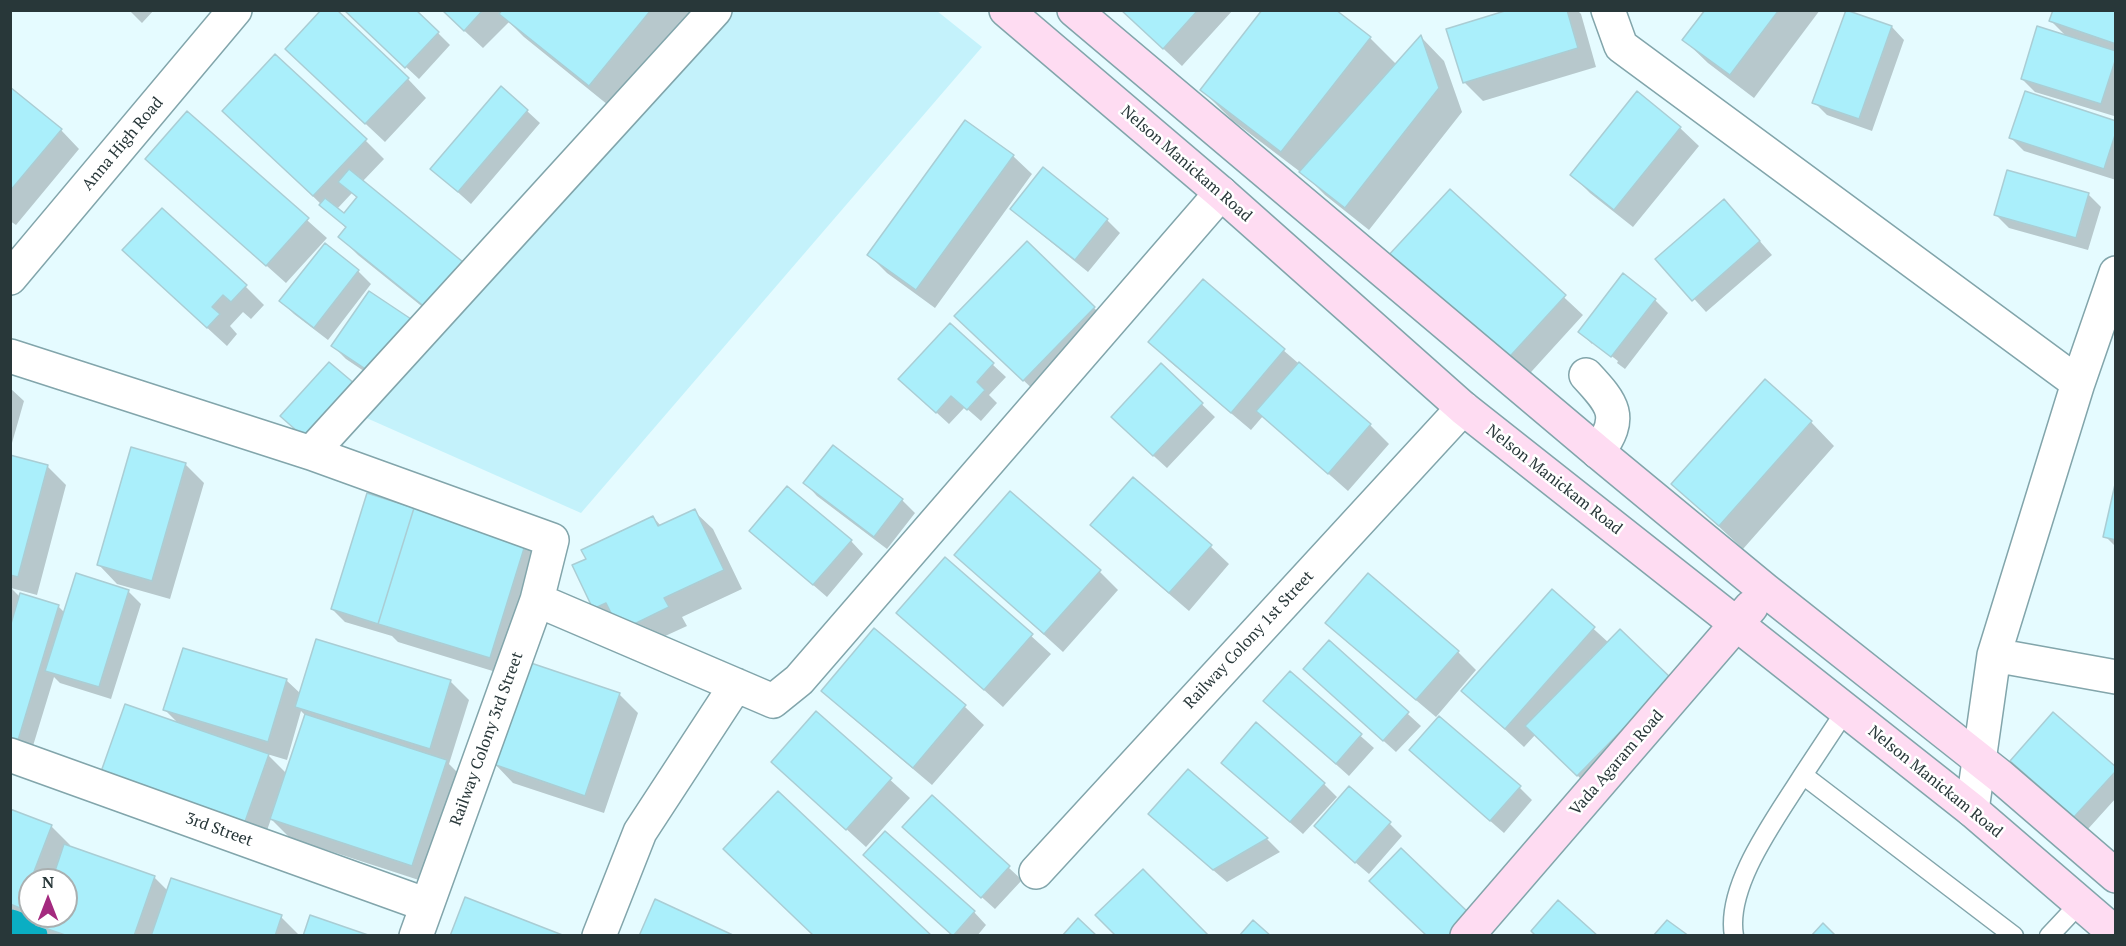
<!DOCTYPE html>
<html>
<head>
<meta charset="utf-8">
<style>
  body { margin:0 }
  #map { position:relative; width:2126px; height:946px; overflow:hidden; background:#e5fbff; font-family:"PT Serif",serif }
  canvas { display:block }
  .frame { position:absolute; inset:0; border:12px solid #283739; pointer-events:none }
  .north { position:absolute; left:18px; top:868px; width:60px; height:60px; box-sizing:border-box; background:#fff; border:2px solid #a9afb0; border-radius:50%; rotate:0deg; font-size:16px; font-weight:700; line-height:24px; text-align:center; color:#283739 }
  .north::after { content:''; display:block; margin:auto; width:21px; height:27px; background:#a42a7f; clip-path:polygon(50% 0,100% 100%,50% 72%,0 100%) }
</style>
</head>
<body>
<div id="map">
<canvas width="2126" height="946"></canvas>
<div class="frame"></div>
<div class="north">N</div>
</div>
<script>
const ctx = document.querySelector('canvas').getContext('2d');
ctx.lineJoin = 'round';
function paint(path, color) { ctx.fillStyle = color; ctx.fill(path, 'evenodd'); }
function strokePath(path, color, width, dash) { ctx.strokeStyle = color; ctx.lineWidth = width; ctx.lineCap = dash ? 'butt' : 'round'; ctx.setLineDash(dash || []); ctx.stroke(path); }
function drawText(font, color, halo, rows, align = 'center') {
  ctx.font = font + ' "PT Serif",serif'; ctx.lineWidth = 5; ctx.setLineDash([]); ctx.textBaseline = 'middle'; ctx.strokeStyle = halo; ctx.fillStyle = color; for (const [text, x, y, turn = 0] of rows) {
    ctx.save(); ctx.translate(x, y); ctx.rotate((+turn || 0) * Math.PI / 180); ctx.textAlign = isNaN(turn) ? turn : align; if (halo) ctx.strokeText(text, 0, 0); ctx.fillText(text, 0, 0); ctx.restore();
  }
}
paint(new Path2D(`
  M727,11H937L982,47L581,513L362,416Z`), '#c4f2fb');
paint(new Path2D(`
  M129,10H154L142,23Z
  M345,10L438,33L450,45L419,79Z
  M442,10H694L613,109L524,37L509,22L483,48Z
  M1122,10H1233L1182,66Z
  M1513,10H1577L1581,14L1596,67L1483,101L1464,82Z
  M1706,10H1820L1754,98L1708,63L1684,40Z
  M2116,10L2114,116L2035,92L2022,79L2068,38L2051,21Z
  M1847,12L1892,27L1904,40L1872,131L1827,115L1814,102Z
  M1421,37L1444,61L1462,112L1369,230L1325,195L1307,177L1232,120L1202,90L1370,38L1397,65Z
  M305,67L408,79L426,98L385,142Z
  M10,89L61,130L79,149L16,225L10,221Z
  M224,111L365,140L384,159L362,182L445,325L358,255L340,237L347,229ZM352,193L358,199L344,215L337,209Z
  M527,111L540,123L471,204L432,169Z
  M187,113L327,238L286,283L147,159Z
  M2116,123V180L2024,151L2011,138Z
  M1680,128L1699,146L1633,227L1590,193L1572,175Z
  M1013,156L1032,174L935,308L887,273L869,255Z
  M1043,169L1107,220L1120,233L1088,272L1025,221L1012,209Z
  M1450,191L1583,315L1522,382L1406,277Z
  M2088,194L2101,207L2088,250L2009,228L1996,215Z
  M1736,214L1772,255L1706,312L1658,259Z
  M325,246L358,271L371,284L328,340L294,314L281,301Z
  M143,269L246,287L264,305L251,319L243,312L230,326L237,334L227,346Z
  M1203,281L1370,425L1389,444L1348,491L1263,416L1251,430L1169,361L1150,342Z
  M369,293L386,386L346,359L333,346Z
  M1655,300L1668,313L1625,369L1617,363L1618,361L1592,341V344L1580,332Z
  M1094,308L1113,326L1042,398L975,334Z
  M950,325L1006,377L989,395L997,403L981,421L965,407L949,424L913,391Z
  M1161,365L1215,417L1167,468L1125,430Z
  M10,388L24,401L10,450Z
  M1811,422L1834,446L1743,549L1673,484Z
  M10,457L47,466L66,485L37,595L11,588L21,598L58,606L65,613L128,591L141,604L111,699L60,683L54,677L29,759L10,754Z
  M186,465L204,483L170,599L117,584L99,565Z
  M805,483L902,500L915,513L887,549L817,496Z
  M2116,487V547L2105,536Z
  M694,511L713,529L742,589L682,617L687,626L639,648L594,608L653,517L661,526Z
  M1092,525L1210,546L1229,564L1189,611L1111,544Z
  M751,531L851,541L863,554L827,597Z
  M525,543L544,562L509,676L398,642L392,636L345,622L332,609Z
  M956,555L1099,571L1118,590L1063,652Z
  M946,559L1051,654L1003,707L898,613Z
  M1552,591L1609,643L1690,699L1596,794L1536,734L1524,747L1463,691Z
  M1328,623L1458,652L1476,670L1436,717L1346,641Z
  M875,630L965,707L984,725L932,785L842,709L823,691Z
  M1329,642L1421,726L1396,752L1318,682Z
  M1290,673L1374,748L1349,776L1265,701Z
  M286,680L301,694L450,681L469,700L449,764L465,780L431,884L290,838L271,819L260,850L179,724L165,710ZM301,711L306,716L287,774L267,754L287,760Z
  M619,694L638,713L604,813L513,783L495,764Z
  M817,713L910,798L866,847L773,762Z
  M2012,761L2116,769V798L2088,829Z
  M1424,763L1520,788L1532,800L1504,833Z
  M1188,771L1267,839L1280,852L1227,882L1163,827L1150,814Z
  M1236,775L1324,784L1337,797L1303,834Z
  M932,797L1022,880L995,909L917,839Z
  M10,810L51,826L70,845L69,848L154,877L168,891L281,917L300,936H49L38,925L10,914ZM30,880H66V916H30Z
  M1389,823L1402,836L1369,874L1328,839Z
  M974,912L986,925L977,936H953Z`), '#0003');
strokePath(new Path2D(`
  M10,929L28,936`), '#0aaec3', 39);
const building = new Path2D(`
  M321,10H337L409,78L365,124L285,49Z
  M344,10H416L439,32L405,68Z
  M442,10H483L464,31Z
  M502,10H651L589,86L499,14Z
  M1121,10H1198L1163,49Z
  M1262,10H1336L1371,37L1281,152L1200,90Z
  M1508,10H1567L1578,48L1463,83L1446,29Z
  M1705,10H1779L1730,75L1682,40Z
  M1846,10L1892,26L1859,119L1812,103Z
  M2053,10H2116V44L2049,21Z
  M2037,26L2116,51V58L2101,104L2021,79Z
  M1421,35L1439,88L1345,208L1299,172Z
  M275,54L367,139L313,196L222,111Z
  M501,86L528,110L458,192L430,169Z
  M10,87L62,129L10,191Z
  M1637,91L1681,127L1614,210L1570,175Z
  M2025,91L2116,121V132L2104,169L2009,138Z
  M187,111L309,218L266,266L145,159Z
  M965,120L1014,155L916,290L867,255Z
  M1043,167L1108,219L1075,260L1010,209Z
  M349,169L463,262L426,308L338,237L346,227L319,205L325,198L344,213L357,197L338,182Z
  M2007,170L2089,193L2076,238L1994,215Z
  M1450,189L1566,295L1502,365L1386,258Z
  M1724,199L1760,241L1692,301L1655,259Z
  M162,208L247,285L231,302L223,295L212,307L220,314L207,328L122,250Z
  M1027,241L1095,307L1023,381L954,316Z
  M325,243L359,270L314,328L279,301Z
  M1623,273L1656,299L1611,357L1578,332Z
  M1203,279L1285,349L1231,413L1148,342Z
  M369,291L411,319L373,374L331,346Z
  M950,323L994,363L977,382L985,390L967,410L951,396L936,413L898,379Z
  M329,362L355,384L306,439L280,416Z
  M1299,362L1371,424L1328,474L1256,411Z
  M1161,363L1203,403L1153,456L1111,417Z
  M1765,379L1812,421L1719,526L1671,484Z
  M833,445L903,499L874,537L803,483Z
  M131,447L186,463L152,581L97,565Z
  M10,455L48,465L18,577L10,575Z
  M1133,477L1212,545L1169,593L1090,525Z
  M2116,480V540L2103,537Z
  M787,486L852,540L813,585L749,531Z
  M1010,491L1101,570L1044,634L954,555Z
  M367,493L414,508L378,624L331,609Z
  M414,508L526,542L490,658L378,624Z
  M695,509L724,570L664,598L669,607L620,631L606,603L593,609L572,565L586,559L581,550L653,516L658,526Z
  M945,557L1033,634L984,690L896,613Z
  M76,573L129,590L99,687L45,671Z
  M1368,573L1459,651L1416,700L1325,623Z
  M1552,589L1595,627L1505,729L1461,691Z
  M20,593L59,605L16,747L10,746V627Z
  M874,628L966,705L913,768L821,691Z
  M1620,629L1672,679L1577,776L1525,726Z
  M316,639L451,680L430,749L295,707Z
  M1329,640L1409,712L1383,741L1303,669Z
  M183,648L287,679L268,742L163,710Z
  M528,662L620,693L585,796L493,764Z
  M1290,671L1362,734L1336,764L1263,701Z
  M125,704L269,754L241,833L97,783Z
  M816,711L892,778L846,830L771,762Z
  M2053,712L2116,767V771L2074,817L2010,761Z
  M305,714L447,760L412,866L270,819Z
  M1439,716L1521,786L1490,821L1409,750Z
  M1256,722L1325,783L1290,822L1221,763Z
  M1188,769L1268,838L1213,870L1148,814Z
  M1349,786L1391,822L1355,863L1314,826Z
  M778,791L932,936H814L723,849Z
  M932,795L1010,866L981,898L902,827Z
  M10,809L52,825L20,908L10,904Z
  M885,831L975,911L953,936L863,855Z
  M64,844L155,876L134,936H68L36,925L39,916H66V880H52Z
  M1401,848L1470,914L1449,936H1427L1369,881Z
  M1143,869L1209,936H1116L1095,915Z
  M171,878L282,915L275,936H151Z
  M465,897L565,936H450Z
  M655,899L735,936H639Z
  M1558,900L1598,936H1536L1531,931Z
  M310,915L371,936H303Z
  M1078,918L1097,936H1062Z
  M1253,920L1271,936H1239Z
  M1667,920L1689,936H1653Z
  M1823,923L1836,936H1811Z`);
paint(building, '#aaeffb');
strokePath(building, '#aacdd4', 1.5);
const lane = new Path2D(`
  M1803,775L1846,710
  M1734,936C1725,885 1777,817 1803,775L2014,936
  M2049,936L2080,903`);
const street = new Path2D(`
  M1608,10L1621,46L2078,383
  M10,278L235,10
  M10,356L311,453L552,540L537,600L416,936
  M1586,375C1613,404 1624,417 1598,452
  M311,453L715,10
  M537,600L773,701L799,680L1221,193
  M1994,655L2116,677
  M10,755L427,905
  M1972,810L1994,655L2078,383L2116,273
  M1036,872L1463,408
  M599,936L640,832L736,685`);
const secondary = new Path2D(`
  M1006,10L1221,193L1463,408L1972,810L2116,934
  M1074,10L1598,452L1765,590L2000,776L2116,876
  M1467,936L1751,607`);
strokePath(lane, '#82a5ab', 21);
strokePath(street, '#82a5ab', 36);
strokePath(secondary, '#82a5ab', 36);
strokePath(lane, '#fff', 18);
strokePath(street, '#fff', 33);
strokePath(secondary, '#fedcf2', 33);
drawText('16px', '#283739', '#fff', [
  ["Anna High Road",123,144,-50],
  ["Nelson Manickam Road",1186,164,41],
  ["Nelson Manickam Road",1554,480,38],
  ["Railway Colony 1st Street",1249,640,-47],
  ["Railway Colony 3rd Street",487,739,-70],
  ["Vada Agaram Road",1617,763,-49],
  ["Nelson Manickam Road",1935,782,39],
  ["3rd Street",219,830,20]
]);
</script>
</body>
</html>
